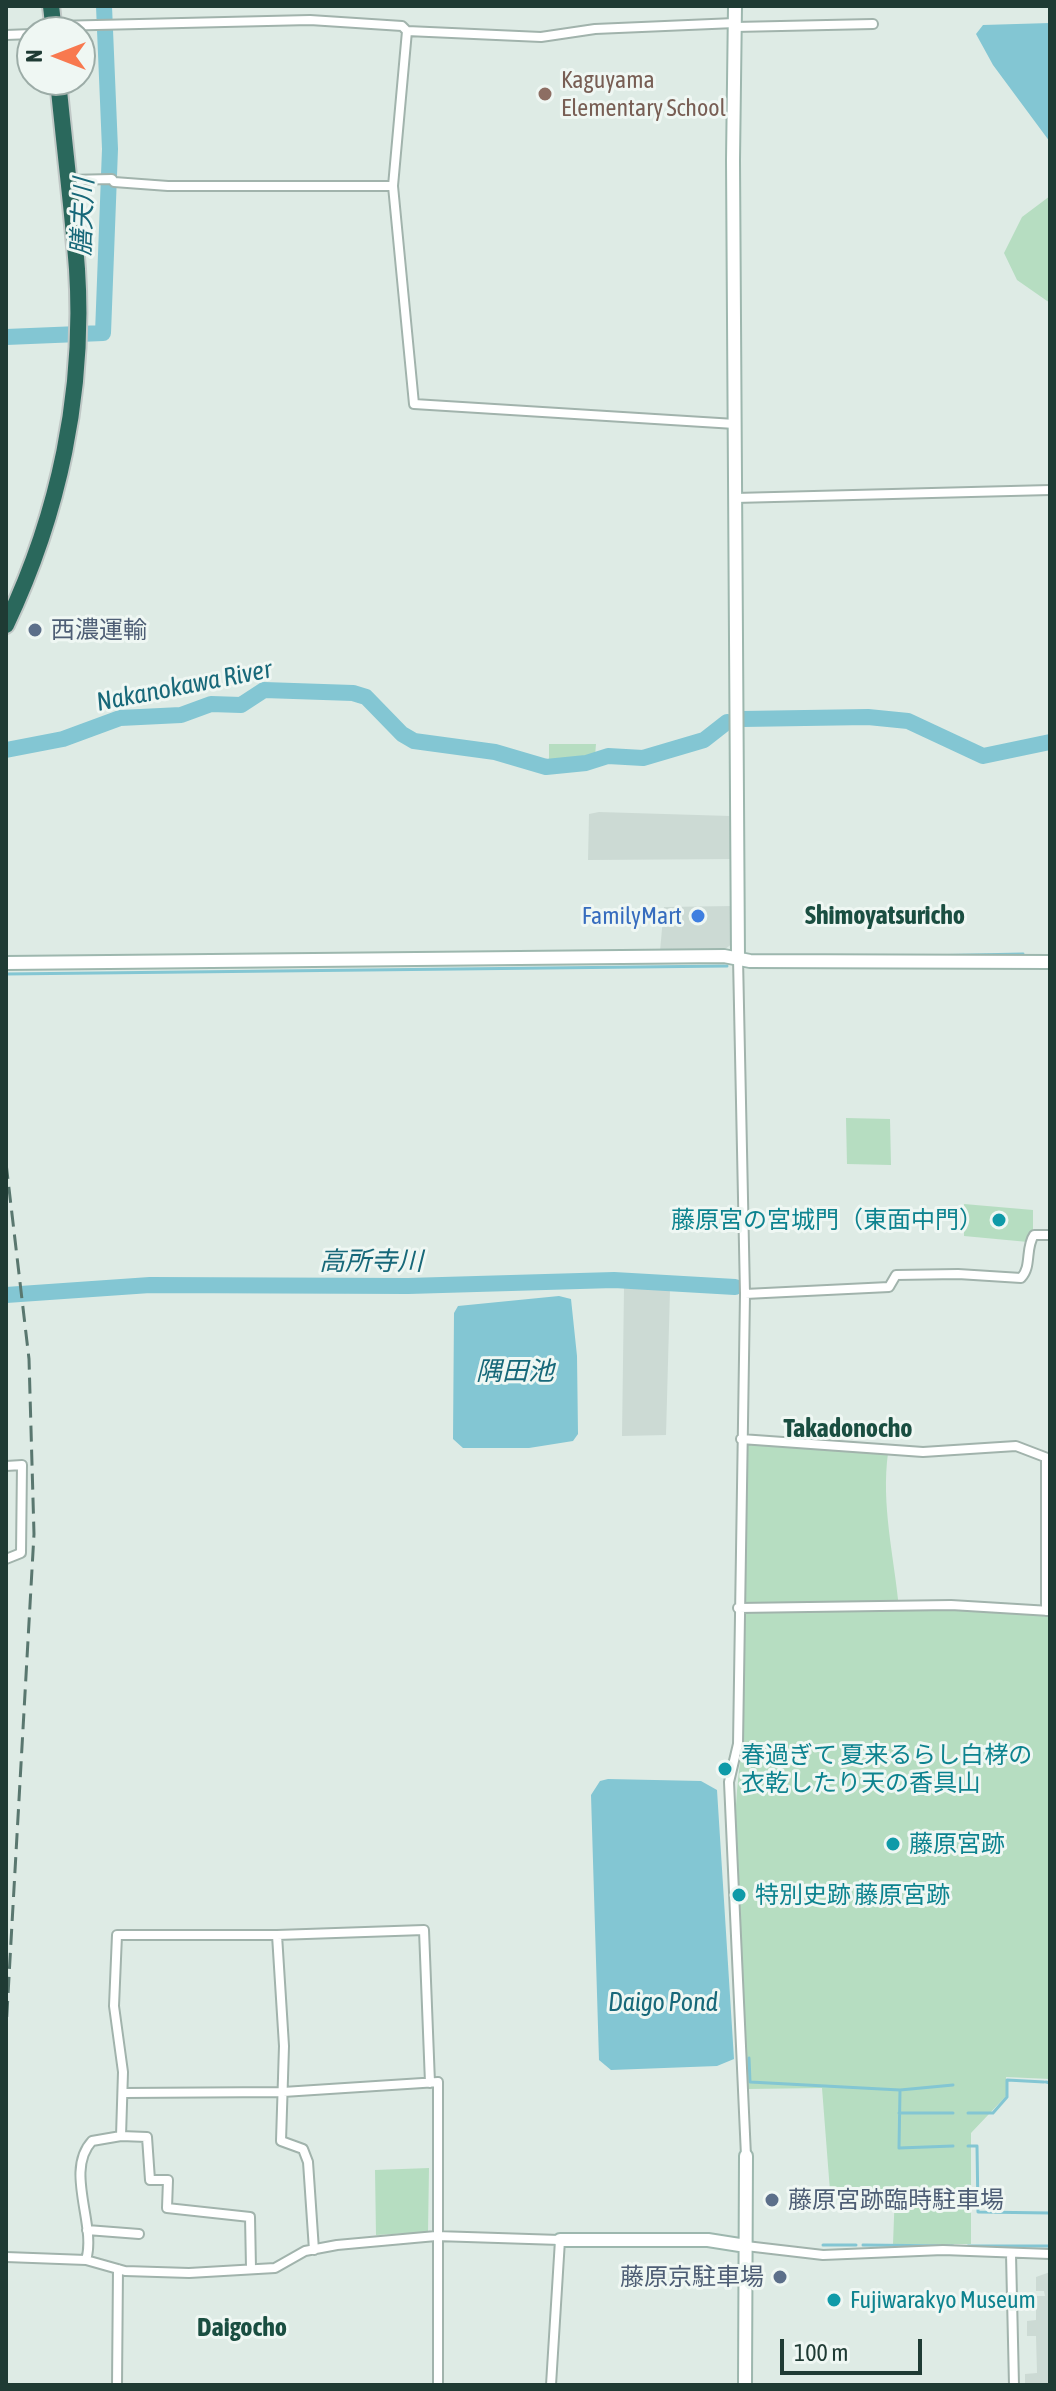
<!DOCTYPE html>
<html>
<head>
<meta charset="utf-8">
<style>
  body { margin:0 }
  #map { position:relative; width:1056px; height:2391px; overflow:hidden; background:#deebe5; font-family:"Asap Condensed",sans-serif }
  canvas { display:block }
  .frame { position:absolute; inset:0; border:8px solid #1f3b34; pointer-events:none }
  .north { position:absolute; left:16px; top:16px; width:80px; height:80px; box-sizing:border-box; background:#eff7f3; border:2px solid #9caca7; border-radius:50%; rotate:270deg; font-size:22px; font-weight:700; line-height:32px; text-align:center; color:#1f3b34 }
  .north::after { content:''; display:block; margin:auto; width:28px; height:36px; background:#f8794f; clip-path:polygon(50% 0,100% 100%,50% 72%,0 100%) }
  .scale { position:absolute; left:780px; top:2339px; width:142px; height:36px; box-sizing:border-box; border:4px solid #1f3b34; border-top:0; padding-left:10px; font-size:24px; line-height:28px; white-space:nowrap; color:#1f3b34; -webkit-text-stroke:6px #eff7f3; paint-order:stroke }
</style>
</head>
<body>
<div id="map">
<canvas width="1056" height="2391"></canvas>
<div class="frame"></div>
<div class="north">N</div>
<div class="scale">100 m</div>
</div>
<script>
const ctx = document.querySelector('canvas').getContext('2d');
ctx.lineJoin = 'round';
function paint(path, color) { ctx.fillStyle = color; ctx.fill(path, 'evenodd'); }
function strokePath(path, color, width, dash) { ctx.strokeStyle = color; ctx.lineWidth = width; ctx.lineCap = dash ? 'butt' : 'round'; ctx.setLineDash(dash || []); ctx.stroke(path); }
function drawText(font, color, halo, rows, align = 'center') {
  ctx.font = font + ' "Asap Condensed","Noto Sans JP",sans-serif'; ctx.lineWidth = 6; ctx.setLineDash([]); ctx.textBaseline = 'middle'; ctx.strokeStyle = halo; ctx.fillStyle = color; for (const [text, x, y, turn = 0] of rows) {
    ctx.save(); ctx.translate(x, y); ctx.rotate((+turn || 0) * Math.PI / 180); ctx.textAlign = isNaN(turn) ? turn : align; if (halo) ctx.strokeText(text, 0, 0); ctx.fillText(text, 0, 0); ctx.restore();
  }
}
paint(new Path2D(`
  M599,812L730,816L732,859L588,860L589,814Z
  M733,906V943L724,950L660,951L664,907Z
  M624,1288L670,1290L666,1435L622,1436Z
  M1050,2272V2385H1025V2374L1037,2373L1036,2336H1027V2321L1036,2320V2296H1045L1044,2291H1036V2277Z`), '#ccdad4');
paint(new Path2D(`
  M1050,196V303L1017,280L1004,253L1022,217Z
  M549,744H596L595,756L549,763Z
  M846,1118L890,1119L891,1165L847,1164Z
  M964,1204L1033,1210V1231L1028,1242L964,1236Z
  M751,1443L888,1453C881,1505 894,1556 899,1608L1050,1614V2079L1006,2077L1007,2095L971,2133V2244H893L895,2191H830L822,2088L747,2089C741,1977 725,1858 742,1748L746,1447Z
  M429,2168L428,2232L376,2235L375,2170Z`), '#b6ddc1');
paint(new Path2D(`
  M1050,23V142L993,65L976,34L983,25Z
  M559,1296L571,1299L577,1356L578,1434L573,1441L529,1448H463L453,1439L454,1313L458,1306Z
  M608,1779L701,1781L717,1790L734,2059L717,2066L611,2070L599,2060L591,1795L600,1781Z`), '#83c6d3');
strokePath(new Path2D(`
  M923,956L1023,954
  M6,974L727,966
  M749,2058L750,2082L900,2090L899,2148L953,2146
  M1046,2082L1050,2083
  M900,2090L953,2085
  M899,2113H953
  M968,2113H993L1007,2097V2080L1044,2082
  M968,2146H977L978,2212L1050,2213V2219
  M823,2245H856
  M863,2245L953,2246
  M968,2246H1050`), '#83c6d3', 3);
strokePath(new Path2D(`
  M6,337L103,333L110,149L104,6
  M742,719L868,717L908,721L983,756L1050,742
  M6,750L63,739L120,718L181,715L211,704L241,705L264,690L353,693L366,697L402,734L414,741L495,752L546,767L586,763L608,756L643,758L704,740L727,722
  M6,1295L150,1285L408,1286L614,1280L735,1287`), '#83c6d3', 16);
const street = new Path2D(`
  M54,26L310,20L402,26L407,31L541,37L595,29L735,23
  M735,27L873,24
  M407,31L393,186L414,404L735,424
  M6,35L32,34
  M68,180L112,179L114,182L168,186H393
  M735,498L1050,490
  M738,958L745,1294L738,1744L729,1782L746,2156
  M745,1294L889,1287L896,1275L958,1274L1021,1278C1032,1267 1025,1248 1034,1235H1050
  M741,1439L923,1452L1016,1446L1050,1459
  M1046,1459V1611
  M6,1466L22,1465L21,1553L6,1559
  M738,1608L951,1605L1050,1611
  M277,1935L284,2046L281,2141L303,2149L308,2162L314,2250
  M123,2093L283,2092L438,2082V2385
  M121,2136L147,2137L150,2180H168L167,2208L250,2217L251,2268
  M87,2230L139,2234
  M746,2246L823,2255L943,2250L1050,2254
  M1011,2254L1014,2385
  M6,2257L86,2260L125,2271L189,2273L275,2268L305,2251L337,2245L436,2236L560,2240L551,2385
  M86,2260C97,2225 64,2171 92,2141L121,2136L123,2072L114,2006L117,1935H277L424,1930L430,2083
  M117,2385L118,2269`);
const secondary = new Path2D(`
  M735,6L733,160L738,958
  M6,963L724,956L750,961L1050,962
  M560,2240H708L746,2246
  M745,2385L746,2156`);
const highway = new Path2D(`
  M51,6L54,32
  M6,625C59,514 85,392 77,269C72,206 64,143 58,80`);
strokePath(street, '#a1b3ac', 12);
strokePath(secondary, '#9db7ae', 16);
strokePath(highway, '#c0c8c6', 20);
strokePath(street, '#fff', 8);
strokePath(secondary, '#fff', 12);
strokePath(highway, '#2a685c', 16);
strokePath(new Path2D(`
  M6,1163L29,1359L34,1534L6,2030`), '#59776f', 3, [16, 8]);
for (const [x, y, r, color] of [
  [545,94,8,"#8d6e63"],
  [35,630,8,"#5c6f8a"],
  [698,916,8,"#3f7fe0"],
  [999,1220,8,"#0f9aa8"],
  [725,1769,8,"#0f9aa8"],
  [893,1844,8,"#0f9aa8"],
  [739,1895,8,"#0f9aa8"],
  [772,2200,8,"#5c6f8a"],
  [780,2277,8,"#5c6f8a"],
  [834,2300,8,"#0f9aa8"]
]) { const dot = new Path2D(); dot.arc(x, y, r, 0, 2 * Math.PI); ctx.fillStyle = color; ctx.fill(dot); strokePath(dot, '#eff7f3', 3); }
drawText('24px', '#785e54', '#eff7f3', [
  ["Kaguyama",561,80],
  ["Elementary School",561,108]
], 'left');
drawText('24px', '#4e5e75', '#eff7f3', [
  ["西濃運輸",51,630],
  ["藤原宮跡臨時駐車場",788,2200],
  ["藤原京駐車場",764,2277,"right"]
], 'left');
drawText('24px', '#366cbe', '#eff7f3', [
  ["FamilyMart",682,916]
], 'right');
drawText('24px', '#0d838f', '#eff7f3', [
  ["藤原宮の宮城門（東面中門）",983,1220,"right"],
  ["春過ぎて 夏来るらし白𣑥の",741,1755],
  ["衣乾したり天の香具山",741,1783],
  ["藤原宮跡",909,1844],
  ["特別史跡 藤原宮跡",755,1895],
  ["Fujiwarakyo Museum",850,2300]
], 'left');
drawText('italic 26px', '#176879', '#eff7f3', [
  ["膳夫川",83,217,-88],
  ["Nakanokawa River",184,686,-11],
  ["高所寺川",371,1262],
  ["隅田池",515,1372],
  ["Daigo Pond",663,2003]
]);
drawText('bold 26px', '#1a4e41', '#eff7f3', [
  ["Shimoyatsuricho",885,916],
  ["Takadonocho",848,1429],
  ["Daigocho",242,2328]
]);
</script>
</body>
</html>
